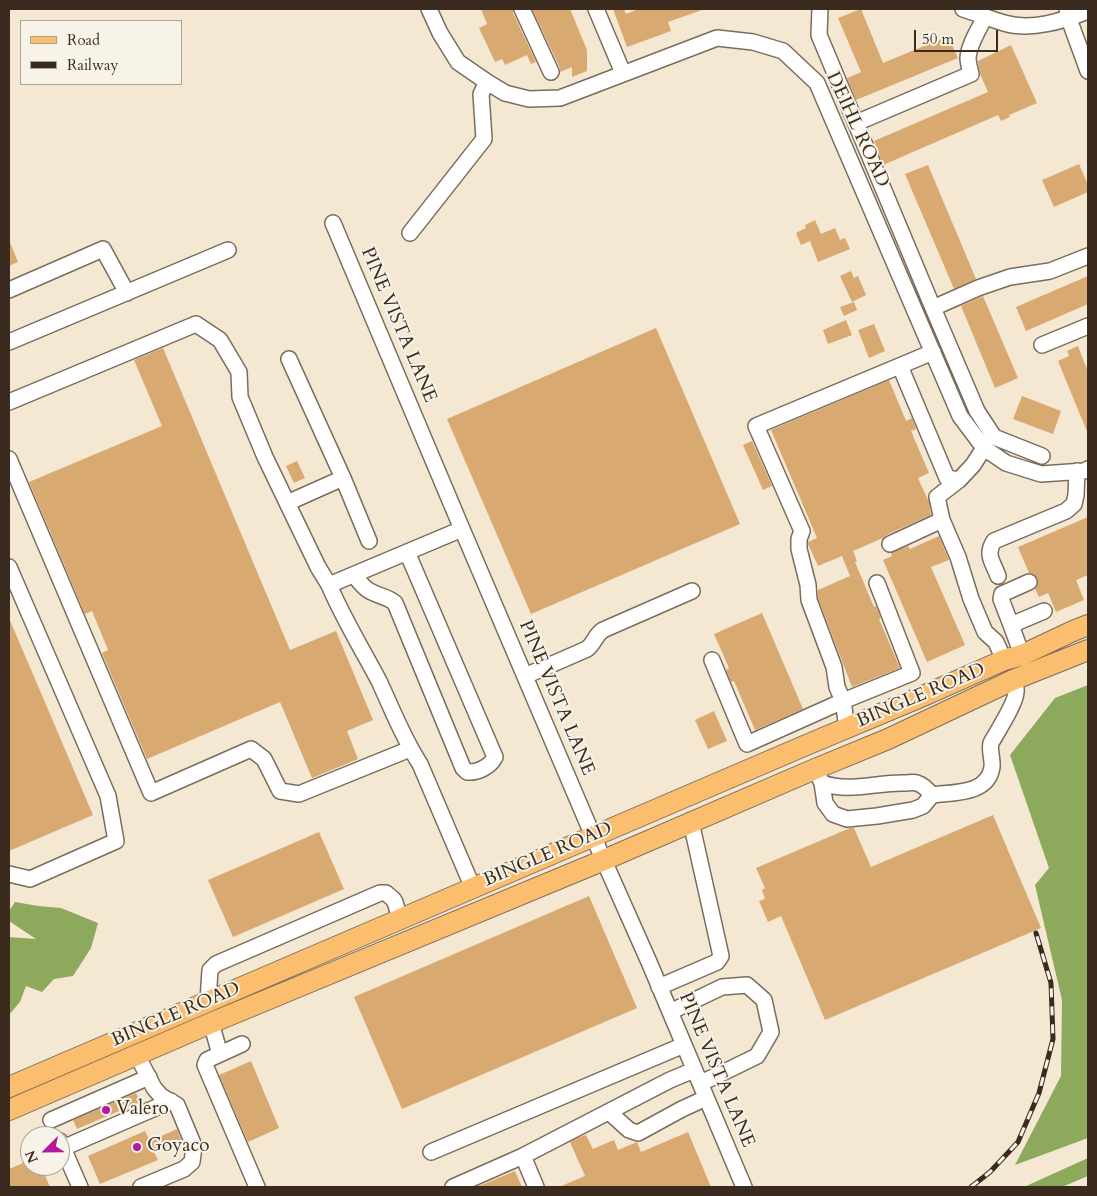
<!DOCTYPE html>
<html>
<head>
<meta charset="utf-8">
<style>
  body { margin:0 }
  #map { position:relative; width:1097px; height:1196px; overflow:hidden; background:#f4e8d3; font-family:Cardo,serif }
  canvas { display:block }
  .frame { position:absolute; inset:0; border:10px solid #3b2a1e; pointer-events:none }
  .legend { position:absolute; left:20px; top:20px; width:162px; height:65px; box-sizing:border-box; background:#f7f3e8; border:1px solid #aca397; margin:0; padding:6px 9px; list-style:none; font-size:15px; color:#3b2a1e }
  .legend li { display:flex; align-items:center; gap:10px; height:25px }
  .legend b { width:25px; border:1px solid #aca397 }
  .north { position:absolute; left:20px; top:1126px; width:50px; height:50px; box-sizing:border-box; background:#f7f3e8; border:1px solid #aca397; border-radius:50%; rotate:247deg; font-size:14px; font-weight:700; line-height:20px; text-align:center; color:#3b2a1e }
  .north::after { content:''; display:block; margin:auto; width:18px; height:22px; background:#b5179e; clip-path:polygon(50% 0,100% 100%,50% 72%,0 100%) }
  .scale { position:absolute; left:914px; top:30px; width:84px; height:22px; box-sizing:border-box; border:2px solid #3b2a1e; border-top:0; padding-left:6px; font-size:15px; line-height:18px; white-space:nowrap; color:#3b2a1e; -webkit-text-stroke:4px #f7f3e8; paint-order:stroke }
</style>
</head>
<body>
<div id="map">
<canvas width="1097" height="1196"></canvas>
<div class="frame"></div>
<ul class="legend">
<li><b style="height:6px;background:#fbbe6e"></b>Road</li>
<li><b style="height:6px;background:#3b2a1e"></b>Railway</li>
</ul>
<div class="north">N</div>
<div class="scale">50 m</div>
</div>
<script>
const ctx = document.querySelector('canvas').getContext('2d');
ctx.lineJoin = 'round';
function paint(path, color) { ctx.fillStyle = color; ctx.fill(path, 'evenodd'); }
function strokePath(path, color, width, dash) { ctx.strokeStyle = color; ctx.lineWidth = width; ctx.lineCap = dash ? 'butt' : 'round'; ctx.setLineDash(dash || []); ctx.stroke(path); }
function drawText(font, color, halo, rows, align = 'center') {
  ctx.font = font + ' Cardo,serif'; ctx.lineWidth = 4; ctx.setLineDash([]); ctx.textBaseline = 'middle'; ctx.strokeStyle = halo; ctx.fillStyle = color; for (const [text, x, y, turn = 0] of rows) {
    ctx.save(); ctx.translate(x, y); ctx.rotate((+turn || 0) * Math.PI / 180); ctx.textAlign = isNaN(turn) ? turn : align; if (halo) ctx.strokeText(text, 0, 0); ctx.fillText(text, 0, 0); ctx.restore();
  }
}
paint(new Path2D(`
  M1088,685V1138L1015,1165L1061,1076L1062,1000L1035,885L1049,868L1010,755L1055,698Z
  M15,902L38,906L61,908L98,923L91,948L73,976L54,979L42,992L26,986L20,1002L9,1015V937L36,939L9,921V911Z
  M1088,1158V1176L1062,1187H1024Z`), '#8ca95c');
paint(new Path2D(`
  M481,9H513V13L536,62L531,64L527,55L505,65L502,59L495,62L479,28L487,24Z
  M532,9H570L587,50V71L572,77V67L560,72V68Z
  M613,9H624L626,14L639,9H702V10L668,22L671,31L627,47Z
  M861,9L883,63L948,36L958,58L856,100L847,78L861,72L838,18Z
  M1011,45L1037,103L1009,115L1010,117L1001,121L998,115L883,165L874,141L988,92L980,74L978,61Z
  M1079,164L1088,185V192L1054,207L1042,180Z
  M928,165L976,279L954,289L905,174Z
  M815,220L821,234L835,228L840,240L845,238L850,249L818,262L810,241L801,245L796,233L806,228L805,225Z
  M9,240L18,262L9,266Z
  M851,271L854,278L858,276L866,295L852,302L840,276Z
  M1088,276V304L1026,331L1016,307Z
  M983,296L1018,378L995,388L961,306Z
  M854,302L857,310L844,316L840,307Z
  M846,320L852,335L828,344L823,330Z
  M874,324L885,351L869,358L858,330Z
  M656,328L740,524L531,614L447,419Z
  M1078,346L1088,372V434L1058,361L1069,356L1067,351Z
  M163,348L290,650L336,631L373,720L347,731L358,759L312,778L280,702L147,759L102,653L108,650L92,611L85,614L29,482L162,426L134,360Z
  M889,380L906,421L912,418L916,429L911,431L929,473L918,478L929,502L931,515L886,535L883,538L853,551L857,561L855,562L874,607L876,606L881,618L879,619L900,668L852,687L818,598V590L850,576L842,556L818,566L808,544V542L817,538L771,430Z
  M1022,396L1061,411L1053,434L1013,419Z
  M752,441L772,486L763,490L743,445Z
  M297,461L305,478L294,483L286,466Z
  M1088,517V575L1076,580L1084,600L1056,612L1048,593L1039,597L1035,589L1038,583V579L1034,574L1029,573L1018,547Z
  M939,536L949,560L931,567L965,645L927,662L883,560L892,556L891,553L908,546L910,549Z
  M762,613L803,709L755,730L734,681L731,682L726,670L729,668L714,634Z
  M9,618L93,815L9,851Z
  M714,711L727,741L708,749L695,720Z
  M993,815L1041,928L825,1020L781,916L768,922L759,901L765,899L762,890L765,888L756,868L850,828H854L871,867Z
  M319,832L344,889L233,937L208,880Z
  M589,896L637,1008L402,1109L354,997Z
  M251,1061L279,1128L248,1142L219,1075Z
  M136,1093L140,1102L77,1129L73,1120Z
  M177,1129L181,1140L154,1152L158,1160L100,1184L88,1156L145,1131L150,1141Z
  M688,1132L711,1187H559L585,1176L570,1142L577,1138L586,1135L593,1149L614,1140L618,1150L637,1142L641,1152Z
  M30,1160V1166H41L50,1187H9V1169Z
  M515,1171L522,1187H477Z`), '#d8a971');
const minor = new Path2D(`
  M429,9L440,33L458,62L487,82L505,93L529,99L560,98L717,38L753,42L783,51L817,83L960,416L984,448L1006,463L1041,474L1084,471L1088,469
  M522,9L551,72
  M596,9L623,73
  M820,9L819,35L933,308
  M963,9C976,13 990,19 1004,23C1032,31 1062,21 1088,11
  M1067,9L1069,19L1088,71
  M856,123L971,74C970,69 968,63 968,58C969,44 979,29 985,17
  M333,223L462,529L593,836L649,962L744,1187
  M410,233L484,139L481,94L487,82
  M9,290L103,249L127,293
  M9,342L228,250
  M1042,345L1088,326
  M900,366L947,478L959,480
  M9,402L196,324L220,340L239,372L240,397L265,457L318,567L329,585
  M984,448L973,465L959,480L937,497L942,520L958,557L971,599L985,632L996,642L1004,660
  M1042,456L994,437L977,411L933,308L978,288L1010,277L1050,271L1088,256
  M9,459L151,793L251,749L264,759L280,791L299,794L410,749
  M343,478L369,541
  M287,503L343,478L289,359
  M462,529L329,585C343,618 362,649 379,681C392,709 403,738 420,764L473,888
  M890,544L942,520
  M9,567L108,796L116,841L30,879L9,874
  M354,575C358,580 363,587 368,590C377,596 387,596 395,603L463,768L467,772C477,773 490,767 495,757L407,552
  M998,576C993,562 985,555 994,541L1066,511L1074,504L1076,495L1077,471
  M1011,625L1001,599L1002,594L1029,582
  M1022,655L1011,625L1044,611
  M712,660L747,744L843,701L912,673L877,583
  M525,676L587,649C595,643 594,636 603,630L692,591
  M847,728L843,701L837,687L834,667L809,600L808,585L799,549V539L802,531L756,426L933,352
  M815,769L822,783C849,793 877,782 905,783C908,783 913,782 917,783C923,785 928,790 932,795C953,792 988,795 992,767C993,759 989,751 991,743C997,732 1016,703 1016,692C1017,688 1015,684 1013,680
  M822,783L825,803L833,814L847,819L877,816L913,810L923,806L932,795
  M659,987L717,962L721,956L691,822
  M208,1001L210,970L216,964L380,893H386L393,899L395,902L400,919
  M670,1012L722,987L747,985L764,1000L771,1032L757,1056L714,1077L700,1083
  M211,1023L220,1054
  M242,1044L207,1060L205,1065L257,1187
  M137,1055L154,1088L161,1096L177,1105L194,1146L192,1162L184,1169L141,1187
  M609,1112L629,1130L638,1133L682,1109L706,1098
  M51,1120L149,1077
  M60,1141L80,1187
  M63,1148L171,1101
  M431,1152L684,1045
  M523,1156L536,1187
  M453,1187L523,1156L670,1080L694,1070`);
const major = new Path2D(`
  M9,1087L804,746L923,696L1004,660L1022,655L1073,631L1088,625
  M9,1110L211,1023L604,860L815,769L888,739L1013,680L1088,650`);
strokePath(minor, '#7c6c5d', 18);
strokePath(major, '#7c6c5d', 22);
strokePath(minor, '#fff', 15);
strokePath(major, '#fbbe6e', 20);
const rail = new Path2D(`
  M971,1187L990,1172L1018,1142L1039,1093L1053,1039L1051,983L1036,933`);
strokePath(rail, '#3b2a1e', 5);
strokePath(rail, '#f7f3e8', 3, [9]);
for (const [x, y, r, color] of [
  [106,1110,5,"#b5179e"],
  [137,1147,5,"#b5179e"]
]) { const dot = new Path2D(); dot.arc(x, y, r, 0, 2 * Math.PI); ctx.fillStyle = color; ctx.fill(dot); strokePath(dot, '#f7f3e8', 2); }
drawText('19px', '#3b2a1e', '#f7f3e8', [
  ["DEIHL ROAD",857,130,65],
  ["PINE VISTA LANE",398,325,67],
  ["BINGLE ROAD",921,696,-23],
  ["PINE VISTA LANE",556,698,67],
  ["BINGLE ROAD",548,855,-23],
  ["BINGLE ROAD",176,1015,-23],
  ["PINE VISTA LANE",716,1070,67]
]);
drawText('19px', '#3b2a1e', '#f7f3e8', [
  ["Valero",116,1110],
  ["Goyaco",147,1147]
], 'left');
</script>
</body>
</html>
